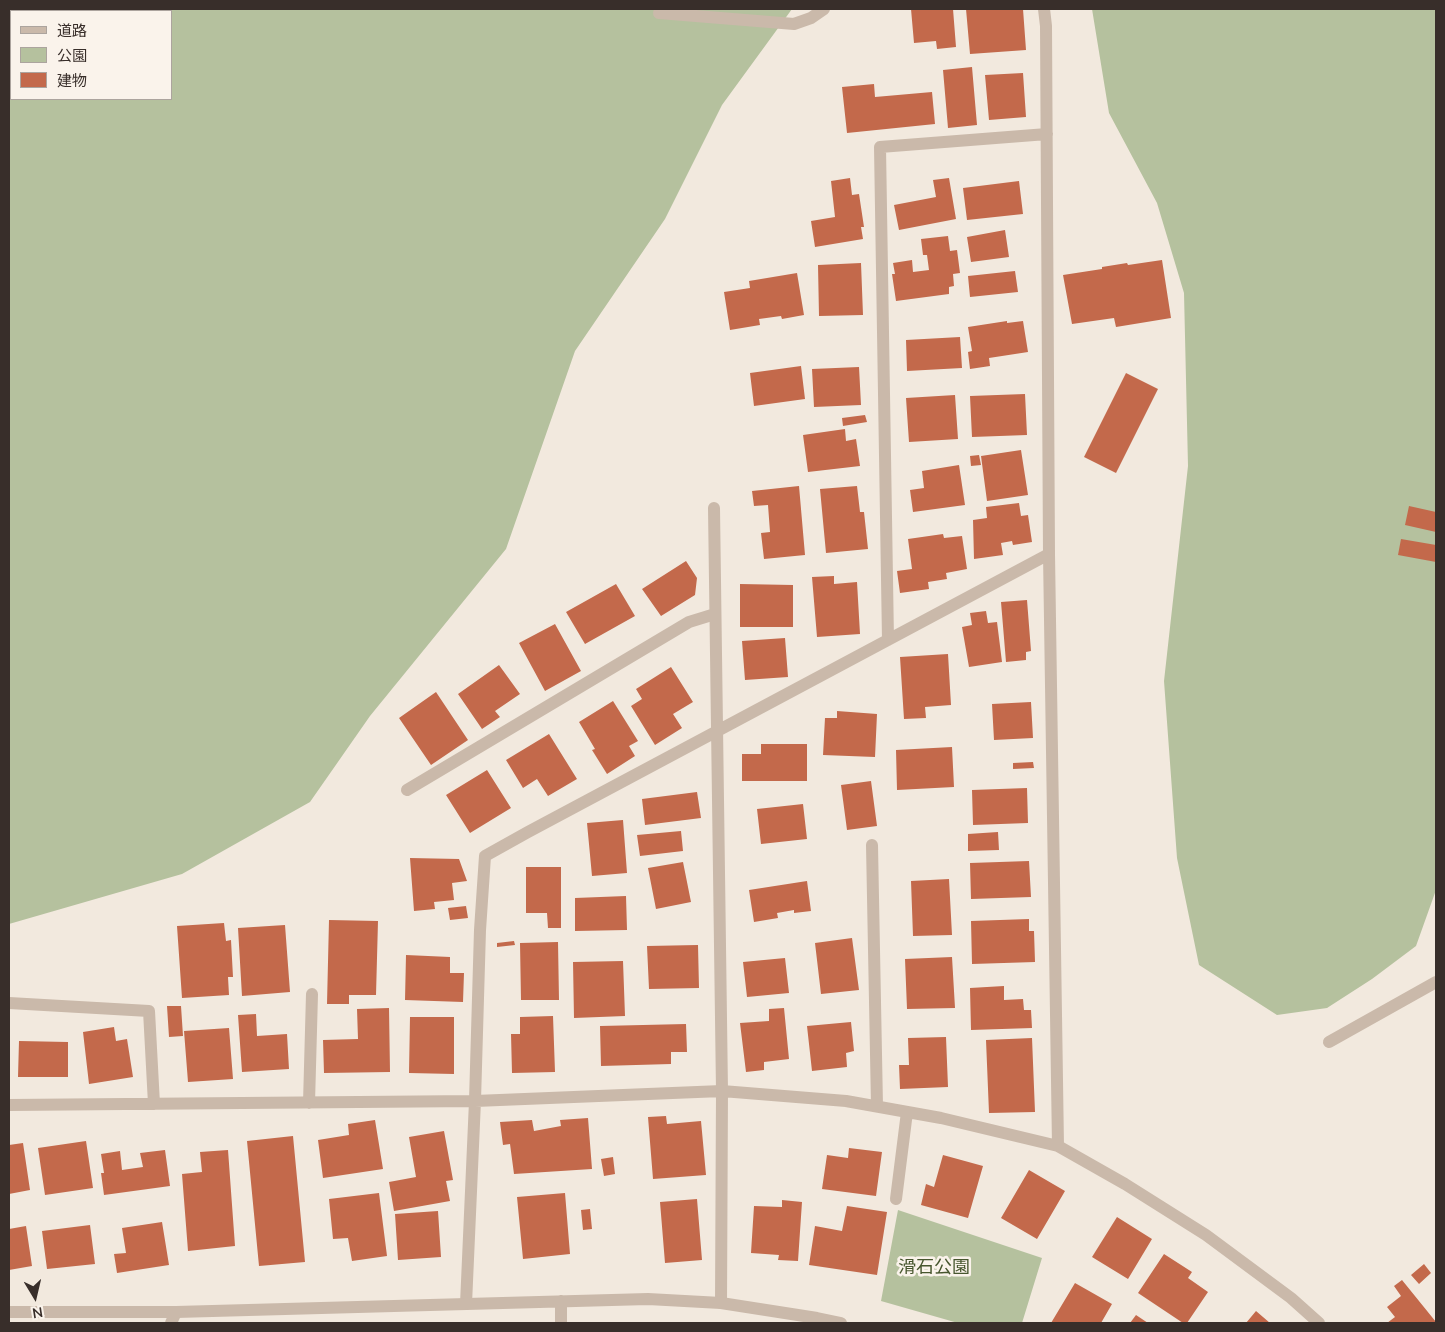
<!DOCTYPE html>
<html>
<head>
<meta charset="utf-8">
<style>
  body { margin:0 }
  #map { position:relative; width:1445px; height:1332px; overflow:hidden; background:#f2e9de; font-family:"Nunito Sans","Noto Sans JP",sans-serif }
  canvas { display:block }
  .frame { position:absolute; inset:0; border:10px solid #382e2a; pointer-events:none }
  .legend { position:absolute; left:10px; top:10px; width:162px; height:90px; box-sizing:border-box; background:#faf3eb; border:1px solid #aca49e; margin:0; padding:6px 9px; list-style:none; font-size:15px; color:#382e2a }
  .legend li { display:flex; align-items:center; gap:10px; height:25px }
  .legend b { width:25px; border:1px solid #aca49e }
  .north { position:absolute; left:10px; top:1272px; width:50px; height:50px; -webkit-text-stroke:4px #faf3eb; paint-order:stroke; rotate:171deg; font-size:14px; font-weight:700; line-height:20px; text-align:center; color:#382e2a }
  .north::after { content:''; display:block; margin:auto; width:18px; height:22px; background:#382e2a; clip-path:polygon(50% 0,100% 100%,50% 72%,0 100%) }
</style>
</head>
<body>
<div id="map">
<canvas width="1445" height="1332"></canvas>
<div class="frame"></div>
<ul class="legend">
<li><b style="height:6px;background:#cab9aa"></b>道路</li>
<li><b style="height:14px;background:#b5c19e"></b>公園</li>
<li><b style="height:14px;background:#c3694b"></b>建物</li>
</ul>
<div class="north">N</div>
</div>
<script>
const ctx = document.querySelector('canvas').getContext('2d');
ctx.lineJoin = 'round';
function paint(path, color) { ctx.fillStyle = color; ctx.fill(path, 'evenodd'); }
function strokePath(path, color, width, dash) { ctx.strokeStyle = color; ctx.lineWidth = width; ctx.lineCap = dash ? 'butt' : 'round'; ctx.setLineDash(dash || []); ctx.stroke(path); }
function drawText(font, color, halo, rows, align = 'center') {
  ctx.font = font + ' "Nunito Sans","Noto Sans JP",sans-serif'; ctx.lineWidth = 5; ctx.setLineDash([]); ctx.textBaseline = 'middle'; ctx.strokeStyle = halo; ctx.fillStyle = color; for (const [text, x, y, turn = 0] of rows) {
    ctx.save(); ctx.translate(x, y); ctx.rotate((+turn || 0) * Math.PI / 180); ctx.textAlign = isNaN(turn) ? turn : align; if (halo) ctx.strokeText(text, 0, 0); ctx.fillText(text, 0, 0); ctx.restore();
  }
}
paint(new Path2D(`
  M9,9H792L722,105L665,219L575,351L506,549L370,716L310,802L182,874L9,924ZM11,11H171V99H11Z
  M1092,9H1436V890L1416,946L1372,979L1327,1008L1277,1015L1199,965L1177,858L1164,681L1188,466L1184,293L1157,203L1109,113Z
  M898,1210L1042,1258L1022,1323H958L881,1301Z`), '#b5c19e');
paint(new Path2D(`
  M911,9H953L956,47L937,49L936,41L914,43Z
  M966,9H1023L1026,50L970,54Z
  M972,67L977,125L948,128L943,70Z
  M1023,73L1026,117L989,120L985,75Z
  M874,84L875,97L932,92L935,124L847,133L842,87Z
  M850,178L852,195L859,194L864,227H861L863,239L815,247L811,221L835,217L831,181Z
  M949,178L956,219L899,230L894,205L936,197L933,180Z
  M1019,181L1023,214L967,220L963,188Z
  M1005,230L1009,257L971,262L967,237Z
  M948,236L950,251L957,250L960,273L953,274L954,286L949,287V294L896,301L892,274H895L893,263L912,260L913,272L929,270L927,255H923L921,239Z
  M1162,260L1171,318L1116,327L1114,318L1072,324L1063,275L1102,269V267L1127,263L1128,265Z
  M861,263L863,315L819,316L818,265Z
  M1015,271L1018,292L970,297L968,276Z
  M797,273L804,315L782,319L781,316L759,319L760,325L730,330L724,292L750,288L749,281Z
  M1007,321V323L1023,321L1028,352L989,358L990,366L970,369L968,352L972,351L968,327Z
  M960,337L962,368L907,371L906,340Z
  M801,366L805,399L754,406L750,373Z
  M859,367L861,405L814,407L812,369Z
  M1126,373L1158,389L1116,473L1084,457Z
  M1025,394L1027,435L972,437L970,396Z
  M955,395L958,439L909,442L906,398Z
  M865,415L867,422L843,426L842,418Z
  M845,429L846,441L856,439L860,466L808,472L803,435Z
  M1021,450L1028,495L987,501L981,456Z
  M979,455L981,465L971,466L970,456Z
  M959,465L965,505L913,512L910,490L924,488L922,471Z
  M799,486L805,555L764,559L761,533L770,532L768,505L754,506L752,491Z
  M857,486L860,512H864L868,549L826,553L820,489Z
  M1019,503L1021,516L1028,515L1032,542L1013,545L1012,541L1001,543L1003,555L974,559L973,520L987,518L986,507Z
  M1409,506L1436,512V532L1405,525Z
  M943,534L944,538L962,536L967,569L946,573L947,579L928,582L929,589L900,593L897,571L912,569L908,539Z
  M1401,539L1436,545V562L1398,555Z
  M686,561L697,578L695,595L661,616L642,589Z
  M834,576V584L857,582L860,634L817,637L812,577Z
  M616,584L635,616L585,644L566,612Z
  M740,584L793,585V627H740Z
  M1027,600L1031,651L1026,652V660L1006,662L1001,602Z
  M986,611L988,623L997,622L1002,662L969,667L962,627L972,625L970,613Z
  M555,624L581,671L545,691L519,643Z
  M785,638L788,677L745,680L742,641Z
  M948,654L951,705L925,707L926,718L904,719L900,657Z
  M499,665L520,694L495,711L500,717L482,729L458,694Z
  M671,667L693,702L673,714L682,728L655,745L631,706L642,699L636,689Z
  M436,692L468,740L431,765L399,718Z
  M613,701L638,741L629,746L635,756L607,774L592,750L595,749L579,722Z
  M1031,702L1033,738L994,740L992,704Z
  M837,711L877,714L875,757L823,755L825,718H837Z
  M549,734L577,779L548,796L537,779L523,788L506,760Z
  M761,744H807V781H742V754H761Z
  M952,747L954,787L897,790L896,750Z
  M1033,762L1034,768L1013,769V763Z
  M487,770L511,808L470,833L446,795Z
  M871,781L877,826L847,830L841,785Z
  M1027,788L1028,823L973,825L972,790Z
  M697,792L701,818L645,825L642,799Z
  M803,804L807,839L761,844L757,809Z
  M623,820L627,873L592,876L587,823Z
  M681,831L683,851L640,856L637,835Z
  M998,832L999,850L968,851V834Z
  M410,858L459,859L467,881L452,883L454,900L434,902L435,909L414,911Z
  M1029,861L1031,897L971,899L970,863Z
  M683,862L691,902L656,909L648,868Z
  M526,867H561V928H548L547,913H526Z
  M949,879L952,935L913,936L911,881Z
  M807,881L811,911L794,913V910L777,913L778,918L754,922L749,890Z
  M626,896L627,930L575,931V898Z
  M466,906L468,918L450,920L448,908Z
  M1029,919V931H1034L1035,962L972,964L971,921Z
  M329,920L378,921L376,995H349V1004H327Z
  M224,923L226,941L231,940L233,977H228L229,995L182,998L177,926Z
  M285,925L290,992L242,996L238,928Z
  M852,938L859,990L821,994L815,943Z
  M514,941L515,945L497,947V943Z
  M558,942L559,1000H521L520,943Z
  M698,945L699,988L649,989L647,946Z
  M406,955L450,957V973H464L463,1002L405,1000Z
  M952,957L955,1008L907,1009L905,959Z
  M785,958L789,993L747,997L743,962Z
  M623,961L625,1016L574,1018L573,962Z
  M1004,986V1000L1023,999L1024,1010H1031L1032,1028L971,1030L970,988Z
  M167,1006H181L183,1036L169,1037Z
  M389,1008L390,1072L324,1073L323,1040L358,1039L357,1009Z
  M784,1008L789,1059L764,1062V1070L746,1072L740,1023L769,1021V1009Z
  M256,1014L257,1036L287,1034L289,1069L242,1072L238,1015Z
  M553,1016L555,1072L512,1073L511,1034H520V1017Z
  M410,1017H454V1074L409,1073Z
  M851,1022L854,1051L846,1053L847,1067L812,1071L807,1026Z
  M686,1024L687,1052H671V1064L601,1066L600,1026Z
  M114,1027L116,1041L127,1039L133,1077L89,1084L83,1032Z
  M229,1028L233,1079L188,1082L184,1031Z
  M946,1037L948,1087L900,1089L899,1065H909L908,1038Z
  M1032,1038L1035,1112L989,1113L986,1040Z
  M19,1041L68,1042V1077H18Z
  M666,1116L667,1124L701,1121L706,1175L653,1179L648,1117Z
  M588,1118L592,1169L514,1174L510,1144L503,1145L500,1122L532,1120L534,1131L561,1126L560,1120Z
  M375,1120L383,1169L323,1178L318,1140L349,1135L348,1124Z
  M444,1131L453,1180L446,1181L450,1201L394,1211L389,1182L416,1177L409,1137Z
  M293,1136L305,1262L259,1266L247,1141Z
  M86,1141L93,1188L45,1195L38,1148Z
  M23,1143L30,1190L9,1194V1145Z
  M849,1148L882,1152L876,1196L822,1189L827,1155L848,1158Z
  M165,1150L170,1186L104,1195L101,1173H104L101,1154L120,1151L122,1170L143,1167L140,1153Z
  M228,1150L235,1246L188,1251L182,1174L202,1172L200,1152Z
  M943,1155L983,1166L968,1218L921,1205L926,1184L934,1187Z
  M613,1157L615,1174L604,1176L601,1159Z
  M1029,1170L1065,1191L1037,1239L1001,1218Z
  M379,1193L387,1256L352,1261L348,1238L333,1239L329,1199Z
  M565,1193L570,1254L523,1259L517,1197Z
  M697,1199L702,1260L665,1263L660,1202Z
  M782,1200L802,1202L798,1261L778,1260L779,1255L751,1253L754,1206L782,1207Z
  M847,1206L887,1212L877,1275L809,1265L815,1226L842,1231Z
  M590,1209L592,1229L583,1230L581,1210Z
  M438,1211L441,1257L398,1260L395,1214Z
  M1117,1217L1152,1239L1128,1279L1092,1257Z
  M162,1222L169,1265L117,1273L114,1254L126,1253L122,1228Z
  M90,1225L95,1264L47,1269L42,1231Z
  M26,1226L32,1266L9,1270V1229Z
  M1164,1254L1192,1272L1188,1278L1208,1292L1187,1323H1183L1138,1293Z
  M1424,1264L1431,1273L1419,1284L1411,1275Z
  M1402,1280L1436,1322V1323H1387L1395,1317L1387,1307L1401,1296L1394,1286Z
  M1075,1283L1112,1304L1101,1323H1051Z
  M1256,1311L1270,1323H1246Z
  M1136,1315L1148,1323H1130Z`), '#c3694b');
strokePath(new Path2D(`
  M1044,9L1046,26L1049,554L1058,1146
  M659,13L794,24L811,18L824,9
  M714,508L722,1091L721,1303
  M888,640L880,147L1047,134
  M407,790L689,622L715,614
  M872,845L877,1106
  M9,1003L149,1011L154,1104
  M1329,1042L1436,982
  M309,1103L312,994
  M9,1105L475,1101L722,1091L846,1101L941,1118L1058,1146L1125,1184L1206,1235L1291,1298L1319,1323
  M896,1199L907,1112
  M466,1304L475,1101L480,930L485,856L528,832L1049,554
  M171,1323L176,1312`), '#cab9aa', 12);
strokePath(new Path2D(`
  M9,1312H176L648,1299L721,1303L817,1318L841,1323
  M561,1323V1301`), '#cab9aa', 12);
drawText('18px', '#47562e', '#faf3eb', [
  ["滑石公園",934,1269]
]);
</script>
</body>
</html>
